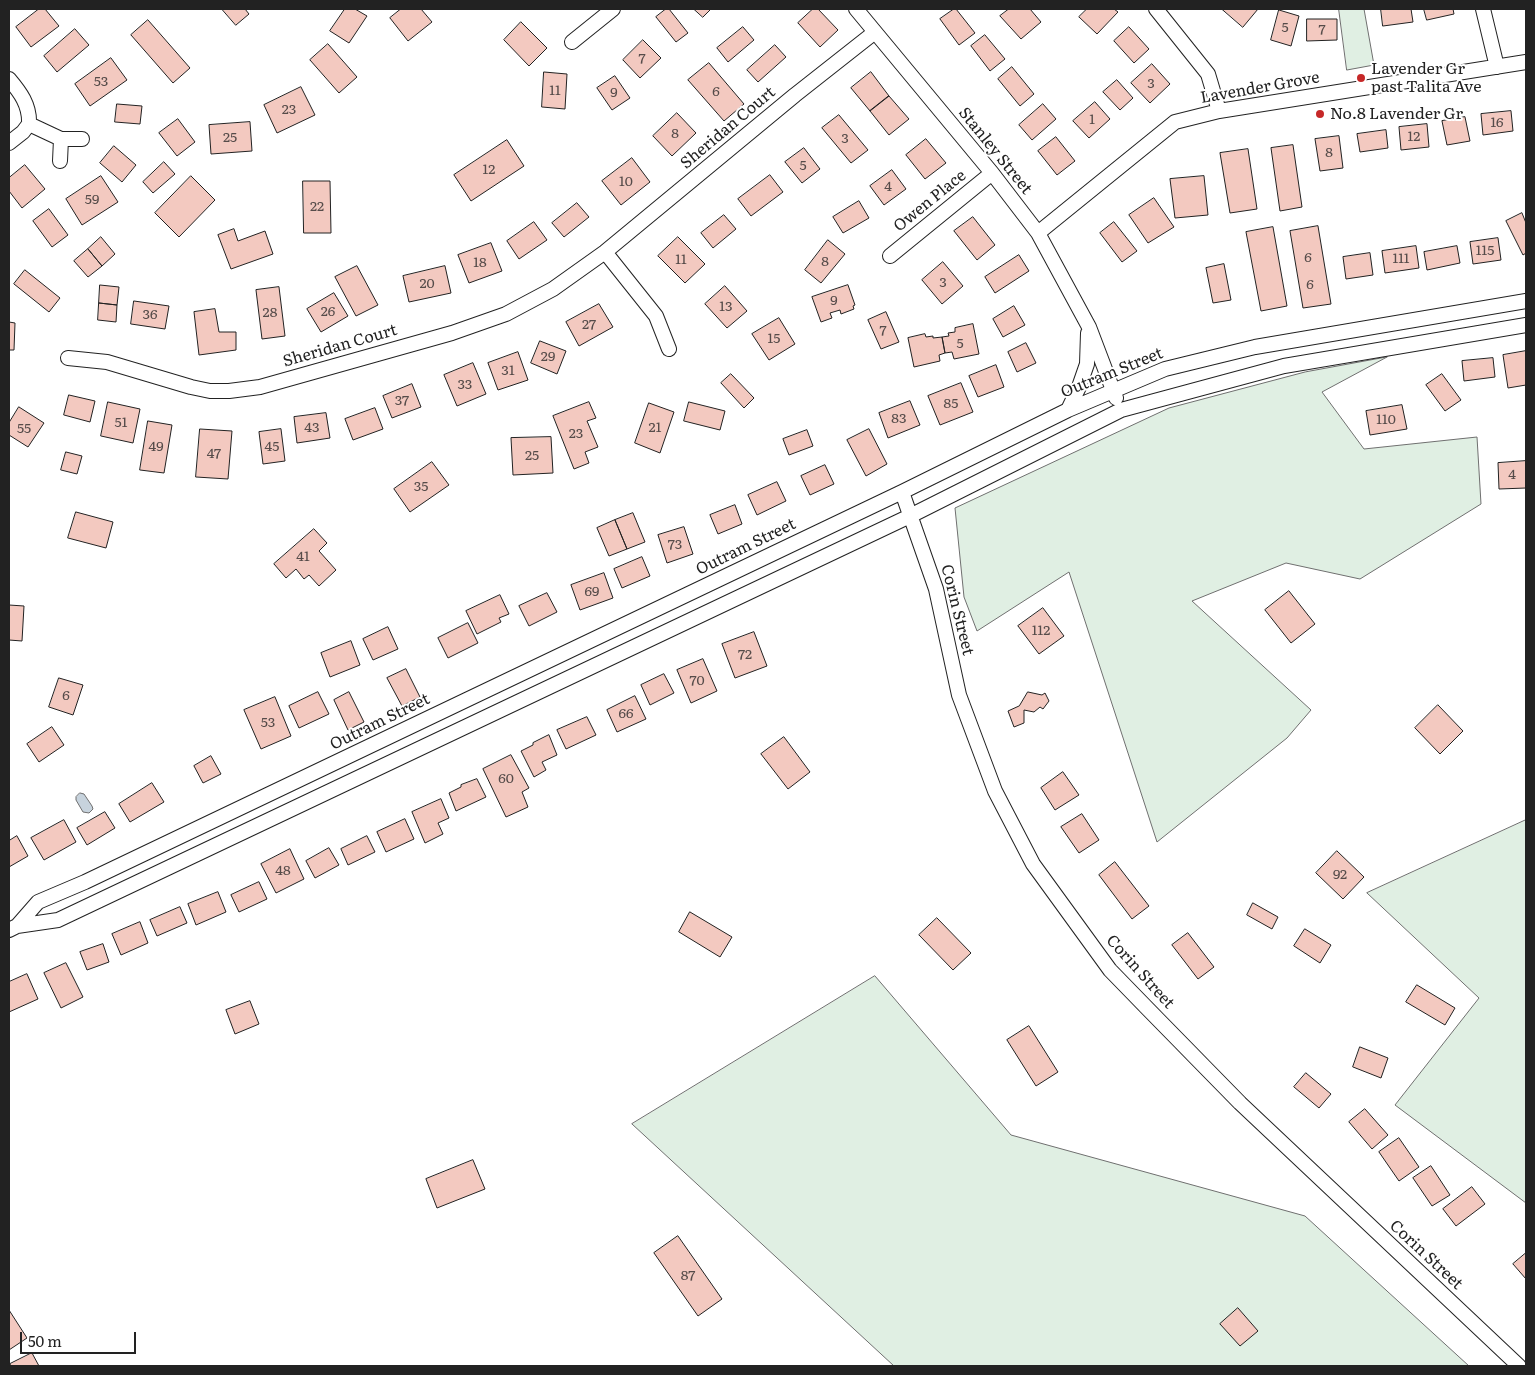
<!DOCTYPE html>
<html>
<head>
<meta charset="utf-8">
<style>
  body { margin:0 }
  #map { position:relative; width:1535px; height:1375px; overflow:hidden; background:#fff; font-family:Literata,serif }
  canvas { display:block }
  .frame { position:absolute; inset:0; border:10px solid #222; pointer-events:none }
  .scale { position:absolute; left:20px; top:1332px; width:116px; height:22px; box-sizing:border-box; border:2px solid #222; border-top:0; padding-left:6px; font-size:15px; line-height:18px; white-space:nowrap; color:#222; -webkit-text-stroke:4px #fff; paint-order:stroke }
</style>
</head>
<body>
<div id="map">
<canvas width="1535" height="1375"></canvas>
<div class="frame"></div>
<div class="scale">50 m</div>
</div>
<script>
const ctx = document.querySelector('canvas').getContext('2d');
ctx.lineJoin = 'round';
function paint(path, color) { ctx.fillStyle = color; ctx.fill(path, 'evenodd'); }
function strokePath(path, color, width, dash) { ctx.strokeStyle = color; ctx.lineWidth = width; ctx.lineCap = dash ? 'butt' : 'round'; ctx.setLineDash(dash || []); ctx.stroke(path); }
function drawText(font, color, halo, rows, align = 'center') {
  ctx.font = font + ' Literata,serif'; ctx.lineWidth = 4; ctx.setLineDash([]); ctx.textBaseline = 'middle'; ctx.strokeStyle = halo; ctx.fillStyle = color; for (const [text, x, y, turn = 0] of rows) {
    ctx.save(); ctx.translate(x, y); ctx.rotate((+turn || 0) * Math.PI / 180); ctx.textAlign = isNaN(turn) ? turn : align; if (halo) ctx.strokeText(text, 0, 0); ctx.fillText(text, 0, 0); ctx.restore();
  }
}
const green = new Path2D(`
  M1339,9H1364L1374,65L1347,70Z
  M1387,357L1322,392L1364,449L1477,437L1481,504L1360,579L1286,563L1192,601L1311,710L1287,738L1157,842L1069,572L977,631L964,597L955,508L1169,408L1305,372Z
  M1526,820V1203L1395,1105L1479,998L1367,893Z
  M875,976L1011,1135L1305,1216L1469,1366H894L632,1124Z`);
paint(green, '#e0efe3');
strokePath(green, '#6f6f6f', 1);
const water = new Path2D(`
  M80,793L84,794L92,806L93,809L89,813L83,812L76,800V797Z`);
paint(water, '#c7d3dd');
strokePath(water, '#6f6f6f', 1);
const building = new Path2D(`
  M39,9H45L59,26L31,47L16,27Z
  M222,9H245L249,14L236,25Z
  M345,9H355L367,16L349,43L330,31Z
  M401,9H421L432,22L408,41L390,18Z
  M666,9H669L688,33L676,42L656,17Z
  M694,9H711L703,17Z
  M813,9H818L838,30L820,47L798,23Z
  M954,9H956L975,33L959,45L940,19Z
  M1009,9H1030L1041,22L1021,39L1000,16Z
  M1087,9H1114L1118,12L1097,34L1079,17Z
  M1222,9H1258L1243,27Z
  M1381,9H1411L1413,22L1383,26Z
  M1424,9H1453L1454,14L1427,20Z
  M1279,10L1299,16L1291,46L1271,40Z
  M1307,19H1337V40L1307,41Z
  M148,20L190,68L173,83L131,35Z
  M521,22L547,48L529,66L504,40Z
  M743,27L754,40L728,62L717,48Z
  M1129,27L1149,49L1134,63L1114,41Z
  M75,29L89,45L57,72L44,56Z
  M985,35L1005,59L990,71L971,46Z
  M643,40L661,58L640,78L623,60Z
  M328,44L357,77L339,93L310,60Z
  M775,45L786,57L758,82L747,70Z
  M111,58L127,80L90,106L75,84Z
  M709,63L744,104L724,121L688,80Z
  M1152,64L1170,84L1150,103L1131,83Z
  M1012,67L1034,94L1020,106L998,79Z
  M544,72L567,74L565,109L542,107Z
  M871,72L889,96L870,111L851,88Z
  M615,76L630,98L612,110L597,88Z
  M1117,80L1133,98L1120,110L1103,92Z
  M301,87L315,115L277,133L264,105Z
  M889,96L909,119L889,135L870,111Z
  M1095,102L1110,119L1089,138L1073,121Z
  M117,104L142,106L140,124L115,122Z
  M1043,104L1056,119L1032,140L1019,125Z
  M1511,111L1513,131L1483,135L1481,114Z
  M677,113L696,133L672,156L653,136Z
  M839,115L868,150L851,163L822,128Z
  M1465,117L1470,141L1447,145L1442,121Z
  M178,119L195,142L177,156L159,133Z
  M250,122L252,151L211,154L209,125Z
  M1427,124L1429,147L1401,150L1399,127Z
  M1386,130L1388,148L1360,152L1357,134Z
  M1339,136L1343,168L1320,171L1315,139Z
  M1056,137L1075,161L1057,175L1038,151Z
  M926,139L946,163L925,179L906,155Z
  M507,140L524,166L471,201L454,175Z
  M1293,145L1302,207L1280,211L1271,148Z
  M114,146L136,165L122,182L100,163Z
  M804,148L820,169L802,183L785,162Z
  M1248,149L1257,209L1230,213L1220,153Z
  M632,158L650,182L621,205L602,181Z
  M164,162L175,174L153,193L143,182Z
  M25,165L45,189L22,208L9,191V178Z
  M892,170L906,189L884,205L870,186Z
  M770,175L783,192L751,216L738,199Z
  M101,176L118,202L82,225L66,199Z
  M191,176L215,200L179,237L155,213Z
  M1204,176L1208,215L1175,218L1170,179Z
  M303,181H330L331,233H304Z
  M1154,198L1174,227L1148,243L1129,215Z
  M859,201L869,218L843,233L833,217Z
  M577,203L589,217L564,237L552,223Z
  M49,209L68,235L52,247L33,221Z
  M1522,213L1526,223V253L1523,255L1506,221Z
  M724,215L736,229L713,248L701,233Z
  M973,217L995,245L977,260L954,231Z
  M534,222L547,240L519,259L507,241Z
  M1114,222L1137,251L1122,262L1100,233Z
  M1318,226L1331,304L1303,308L1290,231Z
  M1273,227L1287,306L1261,311L1246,232Z
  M234,229L238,241L265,231L273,254L231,269L218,235Z
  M101,237L115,254L102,266L88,249Z
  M678,237L705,264L685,283L658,256Z
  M1498,238L1501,260L1473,264L1470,242Z
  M828,240L845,254L821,283L805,270Z
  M491,243L502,271L469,283L458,255Z
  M1416,246L1419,268L1385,273L1382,251Z
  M1457,246L1460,263L1427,270L1424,252Z
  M88,249L102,266L88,277L74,261Z
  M1370,253L1373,275L1346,279L1343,257Z
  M1019,255L1029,271L995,293L985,277Z
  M943,262L963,286L942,304L922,280Z
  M1224,264L1231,300L1213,303L1206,268Z
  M357,266L378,305L356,316L335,277Z
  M445,266L451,293L409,302L403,276Z
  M25,270L60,298L49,312L14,284Z
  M100,285L119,287L117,305L99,303Z
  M848,285L855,305L853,306L854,309L841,314L840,310L830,313L832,318L821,322L812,297Z
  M725,286L747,311L727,328L705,304Z
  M279,287L285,336L262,339L256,290Z
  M334,293L348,316L321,332L307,309Z
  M134,301L169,306L165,329L131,324Z
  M99,303L117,305L116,322L98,320Z
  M599,304L613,327L579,346L566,322Z
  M1014,306L1025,325L1003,337L993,319Z
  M215,309L219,332H236V350L199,355L194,312Z
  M886,312L899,342L881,349L868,320Z
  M779,318L795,344L769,360L752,334Z
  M9,322L15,323L14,350H9Z
  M973,324L979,354L954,359L952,352L945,353L942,337L949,336L948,333L955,332V328Z
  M925,334L926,337L933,336V338L942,337L945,353L939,355L940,361L914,367L908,338Z
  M540,341L566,351L557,374L531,363Z
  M1026,343L1036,363L1017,372L1008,352Z
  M1526,351V385L1508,388L1503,355Z
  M518,352L528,380L498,390L488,363Z
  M1493,358L1495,377L1464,381L1462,361Z
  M473,363L486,394L457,406L444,375Z
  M996,365L1004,387L978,397L969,376Z
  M731,374L754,398L744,408L721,383Z
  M1442,374L1461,400L1445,411L1426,385Z
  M961,383L973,412L940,425L928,396Z
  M412,384L421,407L392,418L383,396Z
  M69,395L95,401L90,422L64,415Z
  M910,401L920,425L888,438L879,413Z
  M108,402L140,409L133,443L101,436Z
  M589,402L596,418L587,421L598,447L585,452L589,463L574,469L553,416Z
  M689,402L725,411L720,430L684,421Z
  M649,403L674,412L660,453L635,443Z
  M1402,405L1407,429L1370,435L1366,411Z
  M19,407L44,423L28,447L9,435V423Z
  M375,408L383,429L353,440L345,419Z
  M326,413L330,438L297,443L294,417Z
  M148,421L172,425L164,473L140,470Z
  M200,429L232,431L228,479L196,477Z
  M281,429L285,461L263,464L259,432Z
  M869,429L887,464L866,476L847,440Z
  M807,430L813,446L789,455L783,439Z
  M551,437L553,473L513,475L511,438Z
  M66,452L82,456L77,474L61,470Z
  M1526,461V488L1499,489L1498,463Z
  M432,462L449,485L410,512L394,489Z
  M825,465L834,484L810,495L801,476Z
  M777,482L786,501L757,515L748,495Z
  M735,505L742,524L718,534L710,515Z
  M76,512L113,522L106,548L68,538Z
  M633,513L645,542L627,549L615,520Z
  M615,520L627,549L609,556L597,528Z
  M684,527L693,554L667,563L658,535Z
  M314,529L327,543L319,551L336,570L319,586L309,575L304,579L296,569L286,578L274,564Z
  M642,557L650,576L622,588L614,569Z
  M604,573L613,598L580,610L571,585Z
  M1289,591L1315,624L1291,643L1265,610Z
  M547,593L557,612L529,626L519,606Z
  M500,595L509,614L499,618L501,622L477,634L466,611Z
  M9,605L24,606L22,641L9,640Z
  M1043,608L1064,636L1039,654L1018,626Z
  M468,623L478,643L448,658L438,638Z
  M388,627L398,649L373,660L363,639Z
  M754,632L767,666L735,678L722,644Z
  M351,641L360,665L330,677L321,653Z
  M703,659L717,691L691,703L677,670Z
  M406,669L420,697L402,706L387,678Z
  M664,674L674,693L650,705L641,685Z
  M59,678L83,685L73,715L49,707Z
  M318,692L329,714L299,728L289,706Z
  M349,692L364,722L348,730L334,700Z
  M1028,692L1042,695L1045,693L1049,701L1043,709L1040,707L1034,712L1024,710V723L1014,727L1008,711L1019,706Z
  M635,696L646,719L617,732L607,710Z
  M275,697L291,736L261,749L244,710Z
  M1438,705L1463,731L1440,754L1415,728Z
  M587,717L596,735L566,749L557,730Z
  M52,727L64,745L39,762L27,744Z
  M549,735L557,755L542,762L546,770L534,777L521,751L533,745V743Z
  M784,737L810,772L788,789L761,754Z
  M511,755L529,788L522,792L528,807L506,817L483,769Z
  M211,756L221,774L203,783L194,766Z
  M1063,772L1079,795L1055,810L1041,788Z
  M477,779L486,797L456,811L449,793L461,787V785Z
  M152,783L164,802L130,822L119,804Z
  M441,799L449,818L438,823L443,834L425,843L412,812Z
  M105,812L115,828L87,845L77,828Z
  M1082,814L1099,840L1079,853L1061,827Z
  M405,819L414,839L386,852L377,832Z
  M64,820L76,842L44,860L31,838Z
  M17,836L28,856L9,867V841Z
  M367,836L375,852L348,865L341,849Z
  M329,848L339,865L315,878L306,861Z
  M290,849L304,879L276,893L261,864Z
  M1337,851L1364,877L1343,899L1316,873Z
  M1115,862L1149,906L1132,919L1099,875Z
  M259,882L267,899L239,912L231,895Z
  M218,892L226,912L196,925L188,904Z
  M1253,903L1278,917L1272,929L1247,915Z
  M180,907L187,923L157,936L150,920Z
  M690,912L732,937L720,957L679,932Z
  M937,918L971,953L953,970L919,935Z
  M140,922L148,943L121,955L112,934Z
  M1305,929L1331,945L1320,963L1294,946Z
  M1188,933L1214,967L1198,979L1172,945Z
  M103,944L109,962L87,970L80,952Z
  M66,963L83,997L61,1008L44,973Z
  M27,974L38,999L9,1012V982Z
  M1417,985L1455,1008L1445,1025L1406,1002Z
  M250,1001L259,1024L235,1034L226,1010Z
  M1029,1026L1058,1072L1036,1086L1007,1040Z
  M1360,1047L1388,1058L1381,1078L1353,1067Z
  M1306,1073L1331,1094L1319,1108L1294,1087Z
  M1365,1109L1388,1135L1372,1149L1349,1122Z
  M1399,1138L1419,1167L1399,1181L1379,1152Z
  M473,1160L485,1189L437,1208L426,1179Z
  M1431,1166L1450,1195L1432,1206L1413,1178Z
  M1472,1187L1485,1204L1456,1226L1443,1209Z
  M678,1236L722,1299L698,1316L654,1253Z
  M1526,1253V1279L1513,1264Z
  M1238,1308L1258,1331L1240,1346L1220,1324Z
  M9,1310L27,1338L9,1350Z
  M32,1353L39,1366H11L10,1364Z`);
paint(building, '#f3c9c0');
strokePath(building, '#222', 1);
const street = new Path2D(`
  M856,9L992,173L1038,233L1089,327L1116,398
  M1156,9L1208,74L1219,111
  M1483,9L1497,67
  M572,42L613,9
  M9,79C20,92 30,105 29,124L61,139H82
  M9,143L23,132L29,124
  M60,161L61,139
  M1038,233L1175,122L1219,111L1526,62
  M605,252L656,316L669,349
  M890,256L992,173
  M68,358L107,362L191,387L210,391H229L260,387L452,333L506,314L553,289L605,252L795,95L875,32
  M1068,410L1079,387L1087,364L1088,333
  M902,492L936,589L959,695L995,791L1033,864L1110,970L1145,1006L1240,1103L1519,1366
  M17,926L38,902L85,882L902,492L1068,410L1165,369L1255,347L1526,301
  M9,930L17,926L58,920L910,516L1121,410L1284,366L1526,325`);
strokePath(street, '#222', 16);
strokePath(street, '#fff', 14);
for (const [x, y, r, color] of [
  [1361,78,5,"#c62828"],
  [1320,114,5,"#c62828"]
]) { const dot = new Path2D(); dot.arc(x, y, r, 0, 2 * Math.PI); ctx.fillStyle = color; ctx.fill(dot); strokePath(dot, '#fff', 2); }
drawText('14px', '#564c4a', null, [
  ["5",1285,28],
  ["7",1322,30],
  ["7",642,59],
  ["53",101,82],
  ["3",1151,84],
  ["11",555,91],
  ["6",716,92],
  ["9",614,93],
  ["23",289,110],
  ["1",1092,120],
  ["16",1497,123],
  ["8",675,134],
  ["12",1414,137],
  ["25",230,138],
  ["3",845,139],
  ["8",1329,153],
  ["5",803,166],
  ["12",489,170],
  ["10",626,182],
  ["4",888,187],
  ["59",92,200],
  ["22",317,207],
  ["115",1485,251],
  ["6",1308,258],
  ["111",1401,259],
  ["11",681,260],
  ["8",825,262],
  ["18",480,263],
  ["3",943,283],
  ["20",427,284],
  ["6",1310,285],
  ["9",834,301],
  ["13",726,307],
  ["26",328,312],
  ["28",270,313],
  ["36",150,315],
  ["27",589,325],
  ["7",883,331],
  ["15",774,339],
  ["5",960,344],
  ["29",548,357],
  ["31",508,371],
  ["33",465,385],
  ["37",402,401],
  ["85",951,404],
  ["83",899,419],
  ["110",1386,420],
  ["51",121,423],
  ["43",312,428],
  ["21",655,428],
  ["55",24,429],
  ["23",576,434],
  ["49",156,447],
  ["45",272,447],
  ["47",214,454],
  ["25",532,456],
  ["4",1512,475],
  ["35",421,487],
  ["73",675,545],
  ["41",303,557],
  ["69",592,592],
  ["112",1041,631],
  ["72",745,655],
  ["70",697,681],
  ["6",66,696],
  ["66",626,714],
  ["53",268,723],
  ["60",506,779],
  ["48",283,871],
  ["92",1340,875],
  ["87",688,1276]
]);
drawText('16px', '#222', '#fff', [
  ["Lavender Gr",1371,69],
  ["past Talita Ave",1371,87],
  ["No.8 Lavender Gr",1330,114]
], 'left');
drawText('16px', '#222', '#fff', [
  ["Lavender Grove",1260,88,-10],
  ["Sheridan Court",728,128,-40],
  ["Stanley Street",995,151,51],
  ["Owen Place",930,201,-39],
  ["Sheridan Court",340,346,-16],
  ["Outram Street",1112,373,-22],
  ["Outram Street",746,547,-26],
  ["Corin Street",957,610,76],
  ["Outram Street",380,722,-26],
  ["Corin Street",1140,972,48],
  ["Corin Street",1426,1255,43]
]);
</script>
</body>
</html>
